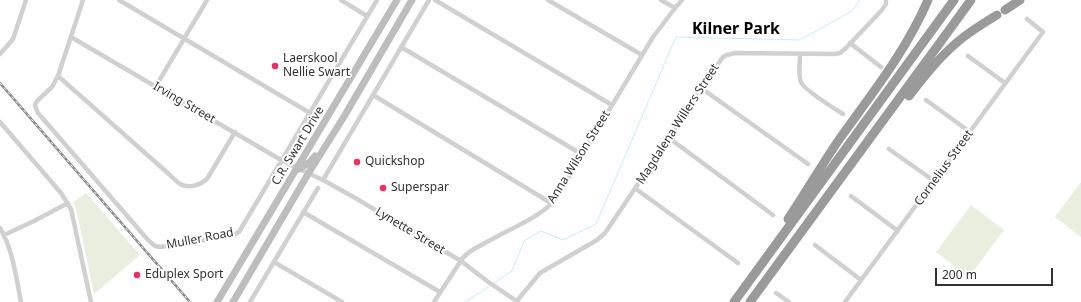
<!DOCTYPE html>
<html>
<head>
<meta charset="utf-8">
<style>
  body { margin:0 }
  #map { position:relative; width:1081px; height:302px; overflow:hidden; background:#fff; font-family:"Noto Sans",sans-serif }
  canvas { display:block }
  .scale { position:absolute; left:935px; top:268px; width:118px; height:18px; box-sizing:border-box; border:2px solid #333; border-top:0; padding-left:5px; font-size:12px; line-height:14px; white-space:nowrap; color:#333; -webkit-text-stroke:3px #fff; paint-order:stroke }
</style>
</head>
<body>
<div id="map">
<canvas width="1081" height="302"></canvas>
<div class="scale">200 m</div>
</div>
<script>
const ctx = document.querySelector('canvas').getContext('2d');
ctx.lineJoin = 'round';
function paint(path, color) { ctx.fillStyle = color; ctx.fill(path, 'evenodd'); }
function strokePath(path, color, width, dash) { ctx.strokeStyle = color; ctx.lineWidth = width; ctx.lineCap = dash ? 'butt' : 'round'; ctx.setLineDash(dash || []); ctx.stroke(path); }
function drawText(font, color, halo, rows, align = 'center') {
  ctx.font = font + ' "Noto Sans",sans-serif'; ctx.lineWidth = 4; ctx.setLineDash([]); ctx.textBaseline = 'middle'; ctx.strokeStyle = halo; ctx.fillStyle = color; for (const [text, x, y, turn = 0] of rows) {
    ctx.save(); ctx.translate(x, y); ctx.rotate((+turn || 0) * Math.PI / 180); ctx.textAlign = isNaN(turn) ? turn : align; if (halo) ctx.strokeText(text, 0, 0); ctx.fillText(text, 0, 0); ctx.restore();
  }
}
paint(new Path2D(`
  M1081,182V237L1055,217Z
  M86,193L140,255L94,294L76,208L73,202Z
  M971,205L1004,230L969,277L936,252Z`), '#e9eede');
strokePath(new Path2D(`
  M494,283L512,271L524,241L541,231L563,240L596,224L676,37L800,40L852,11L860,0
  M465,302L490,286`), '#ccebf1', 1);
strokePath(new Path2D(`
  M83,0L58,76L52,87L37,101L35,105L36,108L38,113L148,240L155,246L160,247L231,236L239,232L377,0
  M119,0L310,113
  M341,0L367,16
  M435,0L612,105
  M548,0L642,55
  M661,0L675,8
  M71,37L281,160L299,169L323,180L357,199L461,261L487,281L518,302
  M850,43L881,67
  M401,47L583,155
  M0,54L8,45L13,39L26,0
  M800,54C800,61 798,75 801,82C803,89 835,109 843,114
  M968,56L1005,83
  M58,76L170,175C173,178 177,182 180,184C189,189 200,185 207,179L235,132
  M156,86L207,0
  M701,88L808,164
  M373,95L551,203
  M926,100L970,132
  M0,122L61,193L71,209L91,302
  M669,138L773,215
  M889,149L934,181
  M323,180L429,0
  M636,189L738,263
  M851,196L898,231
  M303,212L440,292
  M0,228C13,250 16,277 21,302
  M4,235L34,221L68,203
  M815,245L861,280
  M274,262L342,302
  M776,293L789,302
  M250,302L318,188
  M434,302L462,259C469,250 478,247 487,242C506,231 538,218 552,203C557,197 562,189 566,182L653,37L675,8L682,0
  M516,302L540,273L597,240L605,233L669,138L701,88L723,57L727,55L735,53L835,54L840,53L846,48L881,11L886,4V0
  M845,302L1043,32L1027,19`), '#d0d0d0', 4.5);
strokePath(new Path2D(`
  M299,169L310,162L315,156
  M217,302L397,0
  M233,302L308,174L345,115L412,0`), '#bdbdbd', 7);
strokePath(new Path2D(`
  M1005,10L1020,0
  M909,96C923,78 937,60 954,45C967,33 982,24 997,15
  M788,219C807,191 823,162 843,134C874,91 907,49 928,0
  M734,302L954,0
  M750,302L939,44L971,0`), '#9a9a9a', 9);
const rail = new Path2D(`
  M0,83L190,302`);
strokePath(rail, '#888', 2.5);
strokePath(rail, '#fff', 1, [3]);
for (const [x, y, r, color] of [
  [275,66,4,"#f62965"],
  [357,162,4,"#f62965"],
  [383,188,4,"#f62965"],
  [137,275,4,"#f62965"]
]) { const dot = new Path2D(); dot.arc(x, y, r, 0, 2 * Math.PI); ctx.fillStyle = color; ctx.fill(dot); strokePath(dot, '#fff', 1.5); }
drawText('12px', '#333', '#fff', [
  ["Laerskool",283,59],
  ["Nellie Swart",283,73],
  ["Quickshop",365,162],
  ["Superspar",391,188],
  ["Eduplex Sport",145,275]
], 'left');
drawText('12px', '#333', '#fff', [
  ["Irving Street",184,103,30],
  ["Magdalena Willers Street",678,124,-57],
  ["C.R. Swart Drive",298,146,-59],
  ["Anna Wilson Street",579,157,-58],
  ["Cornelius Street",944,168,-54],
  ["Lynette Street",410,231,31],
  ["Muller Road",200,239,-11]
]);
drawText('bold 16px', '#000', '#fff', [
  ["Kilner Park",736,29]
]);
</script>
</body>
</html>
